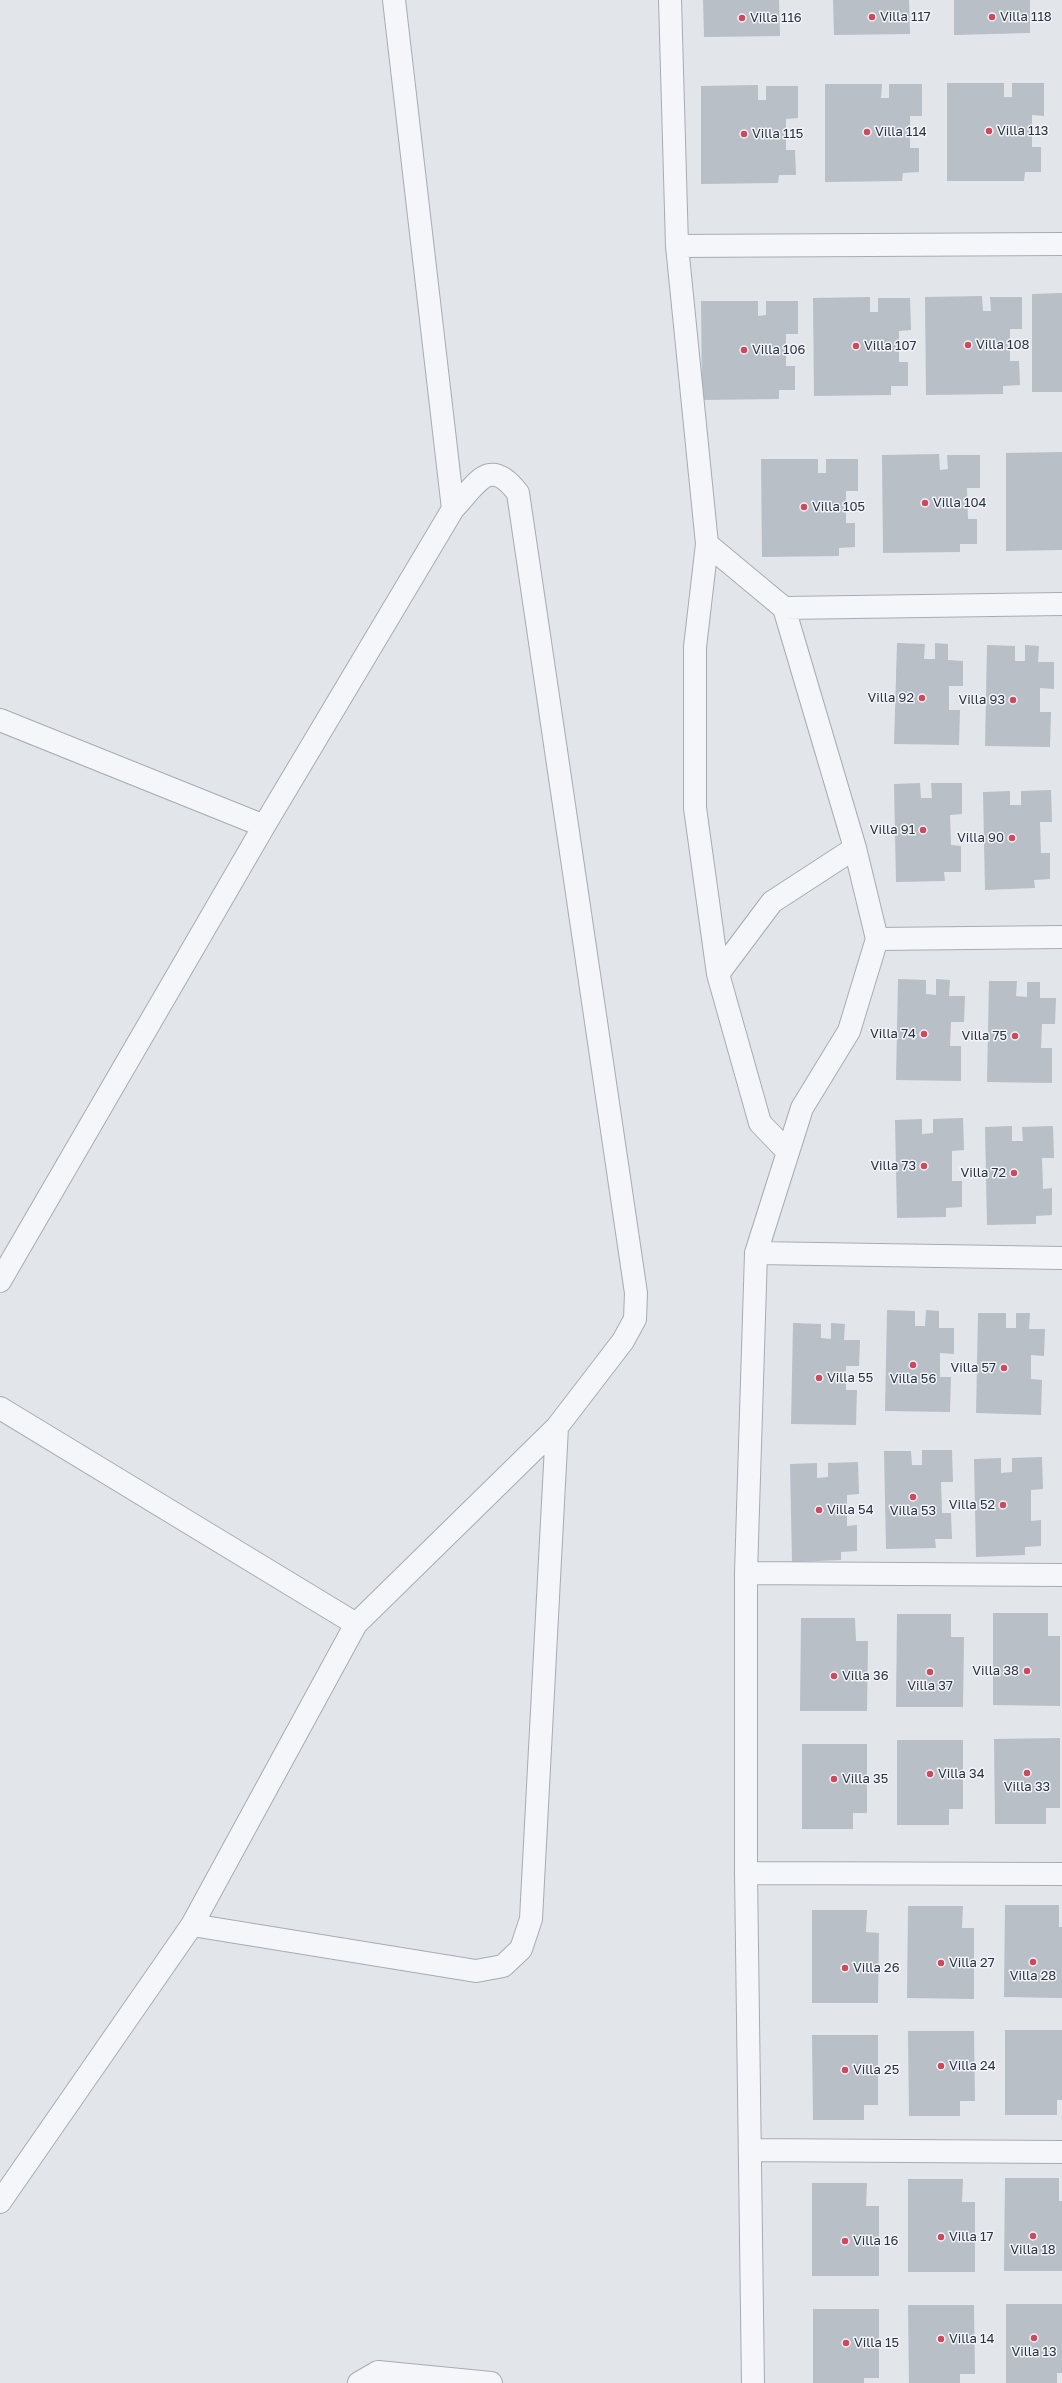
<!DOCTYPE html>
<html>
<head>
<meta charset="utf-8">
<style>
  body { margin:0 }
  canvas { display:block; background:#e2e5ea }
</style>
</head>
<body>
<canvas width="1062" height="2383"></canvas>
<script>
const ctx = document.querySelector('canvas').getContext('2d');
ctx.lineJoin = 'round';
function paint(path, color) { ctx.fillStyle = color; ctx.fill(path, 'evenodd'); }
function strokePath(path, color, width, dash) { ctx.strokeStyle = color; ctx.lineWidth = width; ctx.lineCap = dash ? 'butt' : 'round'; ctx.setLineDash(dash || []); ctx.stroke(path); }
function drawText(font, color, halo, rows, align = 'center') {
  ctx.font = font + ' "Golos Text",sans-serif'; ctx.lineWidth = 3; ctx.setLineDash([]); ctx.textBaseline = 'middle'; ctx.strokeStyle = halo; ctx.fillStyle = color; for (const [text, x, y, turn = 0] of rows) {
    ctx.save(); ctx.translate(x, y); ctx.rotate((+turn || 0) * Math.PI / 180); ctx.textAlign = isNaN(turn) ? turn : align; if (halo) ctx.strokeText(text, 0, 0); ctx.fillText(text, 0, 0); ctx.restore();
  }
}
paint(new Path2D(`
  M703,0H779L780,36L704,37Z
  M833,0H909L910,34L834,35Z
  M954,0H1030V33L954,35Z
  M947,83H1004V97H1012V83H1044V116L1032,115V147H1041V172H1025L1024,181H947Z
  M825,84H882L881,98H889V84H922V116H910V148H919V172L903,173L902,181L825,182Z
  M758,85V100H766V86H798V118L786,119V150H795L796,175H779L778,183L701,184V86Z
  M1062,293V392H1032V294Z
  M982,296L983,311H991L990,297H1022V329H1010V361H1019L1020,385L1003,386V394L926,395L925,297Z
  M870,297V312H878V298H910L911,330L899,331V362H908V386H891V395L814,396L813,298Z
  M701,301H758V316L766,315V301H798V334H786V366H795V390H779V399L702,400Z
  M1062,452V550L1006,551V453Z
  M939,454L940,470L948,469L947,455H980V488H967L968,519H977V544H960V552L883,553L882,455Z
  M761,459H818V473H826V459H858V491H846V523H855V547L839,548V556L762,557Z
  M897,643L925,644L924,659H935V643L948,644V660L963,661V686H949V710H960L959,745L894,744Z
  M987,645L1015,646V661H1025V645L1039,646L1038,662H1054V689L1040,688V712H1051L1050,747L985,746Z
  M920,783L921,798H932L931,783H962V814L950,815L951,845L961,846V872H944L945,881L896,882L894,784Z
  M1051,790L1052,822H1040L1041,853H1050V879L1034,880L1035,888L985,890L983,792L1010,791V805H1021V791Z
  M898,979L926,980V994L936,995V979L950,980L949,996H965L964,1022H951L950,1046H961V1081L896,1080Z
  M989,981H1017L1016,996L1027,997V982H1040V998H1056L1055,1024H1042L1041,1048H1052V1083L987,1082Z
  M963,1118L964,1150L952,1151V1181H962V1207L946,1208V1217L897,1218L895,1120L922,1119V1134L933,1133V1119Z
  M1012,1126V1141H1023L1022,1127L1053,1126L1054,1158H1042L1043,1189L1052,1188V1215L1036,1216V1224L987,1225L985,1127Z
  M887,1310L915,1311V1326H925L926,1310L939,1311V1328H954V1354L940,1353V1377H951L950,1412L885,1411Z
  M978,1313H1006V1328H1016V1313H1030L1029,1329H1045L1044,1356L1031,1355V1379L1042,1380L1041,1415L976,1413Z
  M793,1323L821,1324V1338L831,1339V1323L845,1324L844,1340H860L859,1366H846V1390H857L856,1425L791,1424Z
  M922,1450H952L953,1482H941L942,1513H951L952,1539H935L936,1548L886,1549L884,1451H911L912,1465H922Z
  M1042,1457L1043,1489L1031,1490V1521L1041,1520V1546L1025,1547V1555L976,1557L974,1459L1001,1458V1473L1012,1472V1458Z
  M858,1462L859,1494L847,1495V1526L857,1525V1551L841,1552V1560L792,1562L790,1464L817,1463V1478L828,1477V1463Z
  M993,1613H1048V1636H1060V1706L993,1705Z
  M897,1614H951V1637H964L963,1707H896Z
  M801,1618H855L856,1641H868L867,1711H800Z
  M1060,1738V1808H1046V1824H995L994,1739Z
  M897,1740H963V1809H949V1825H897Z
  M802,1744H867V1813H853V1829H802Z
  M1005,1905H1059V1927H1062V1998L1004,1997Z
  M908,1906H963L962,1928H974V1999L907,1998Z
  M812,1910H867L866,1932L879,1933L878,2003H812Z
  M1005,2030H1062V2100H1057V2115H1005Z
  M908,2031H974L975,2101H960V2116H909Z
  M812,2035H878V2105H864V2120H813Z
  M1005,2178H1059V2201H1062V2271H1004Z
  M908,2179H963L962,2202H975V2272H908Z
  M812,2183H867L866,2206H879V2276H812Z
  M1006,2304H1062V2373H1057V2383H1006Z
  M908,2305H974L975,2374H960V2383H909Z
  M813,2309H879V2378H864V2383H813Z`), '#b9bfc7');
const minor = new Path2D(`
  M394,0L453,509
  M670,0L677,246L707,544L784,608L855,848L877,939L849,1031L802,1108L756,1253L746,1573V1873L753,2383
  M677,246L1062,244
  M707,544L695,647V808L718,974L760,1123L788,1152
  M784,608L1062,604
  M0,720L264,826
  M877,939L1062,937
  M718,974L772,902L855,848
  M756,1253L1062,1258
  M0,1281L264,826L453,509C477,484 489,455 518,493L636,1293L635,1319L623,1341L557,1427L356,1624L192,1925L0,2202
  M0,1408L356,1624
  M746,1573L1062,1575
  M746,1873L1062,1874
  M192,1925L476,1971L503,1966L521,1949L531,1919L557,1427
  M750,2150L1062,2152
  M359,2383L378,2372L491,2383`);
strokePath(minor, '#a7acb4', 24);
strokePath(minor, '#f5f6f9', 22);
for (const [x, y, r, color] of [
  [872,17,4,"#cd495e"],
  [992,17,4,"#cd495e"],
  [742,18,4,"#cd495e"],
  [989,131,4,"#cd495e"],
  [867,132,4,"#cd495e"],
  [744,134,4,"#cd495e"],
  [968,345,4,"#cd495e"],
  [856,346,4,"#cd495e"],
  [744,350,4,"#cd495e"],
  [925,503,4,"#cd495e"],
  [804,507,4,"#cd495e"],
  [922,698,4,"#cd495e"],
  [1013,700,4,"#cd495e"],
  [923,830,4,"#cd495e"],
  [1012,838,4,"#cd495e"],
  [924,1034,4,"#cd495e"],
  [1015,1036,4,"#cd495e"],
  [924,1166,4,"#cd495e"],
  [1014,1173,4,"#cd495e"],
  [913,1365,4,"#cd495e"],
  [1004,1368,4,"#cd495e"],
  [819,1378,4,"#cd495e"],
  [913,1497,4,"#cd495e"],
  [1003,1505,4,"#cd495e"],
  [819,1510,4,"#cd495e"],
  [1027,1671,4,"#cd495e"],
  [930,1672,4,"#cd495e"],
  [834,1676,4,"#cd495e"],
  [1027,1773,4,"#cd495e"],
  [930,1774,4,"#cd495e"],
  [834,1779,4,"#cd495e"],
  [1033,1962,4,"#cd495e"],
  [941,1963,4,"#cd495e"],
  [845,1968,4,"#cd495e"],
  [941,2066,4,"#cd495e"],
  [845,2070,4,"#cd495e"],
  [1033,2236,4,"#cd495e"],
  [941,2237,4,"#cd495e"],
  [845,2241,4,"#cd495e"],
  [1034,2338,4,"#cd495e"],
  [941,2339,4,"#cd495e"],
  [846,2343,4,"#cd495e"]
]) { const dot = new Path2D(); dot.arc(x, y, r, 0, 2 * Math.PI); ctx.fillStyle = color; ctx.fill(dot); strokePath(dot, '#f2f4f8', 1.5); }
drawText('13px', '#2a3342', '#f2f4f8', [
  ["Villa 117",880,17],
  ["Villa 118",1000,17],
  ["Villa 116",750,18],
  ["Villa 113",997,131],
  ["Villa 114",875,132],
  ["Villa 115",752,134],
  ["Villa 108",976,345],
  ["Villa 107",864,346],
  ["Villa 106",752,350],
  ["Villa 104",933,503],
  ["Villa 105",812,507],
  ["Villa 92",914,698,"right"],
  ["Villa 93",1005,700,"right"],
  ["Villa 91",915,830,"right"],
  ["Villa 90",1004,838,"right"],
  ["Villa 74",916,1034,"right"],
  ["Villa 75",1007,1036,"right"],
  ["Villa 73",916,1166,"right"],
  ["Villa 72",1006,1173,"right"],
  ["Villa 57",996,1368,"right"],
  ["Villa 55",827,1378],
  ["Villa 56",913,1379,"center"],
  ["Villa 52",995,1505,"right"],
  ["Villa 54",827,1510],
  ["Villa 53",913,1511,"center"],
  ["Villa 38",1019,1671,"right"],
  ["Villa 36",842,1676],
  ["Villa 37",930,1686,"center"],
  ["Villa 34",938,1774],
  ["Villa 35",842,1779],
  ["Villa 33",1027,1787,"center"],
  ["Villa 27",949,1963],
  ["Villa 26",853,1968],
  ["Villa 28",1033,1976,"center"],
  ["Villa 24",949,2066],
  ["Villa 25",853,2070],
  ["Villa 17",949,2237],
  ["Villa 16",853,2241],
  ["Villa 18",1033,2250,"center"],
  ["Villa 14",949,2339],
  ["Villa 15",854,2343],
  ["Villa 13",1034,2352,"center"]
], 'left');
</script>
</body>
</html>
